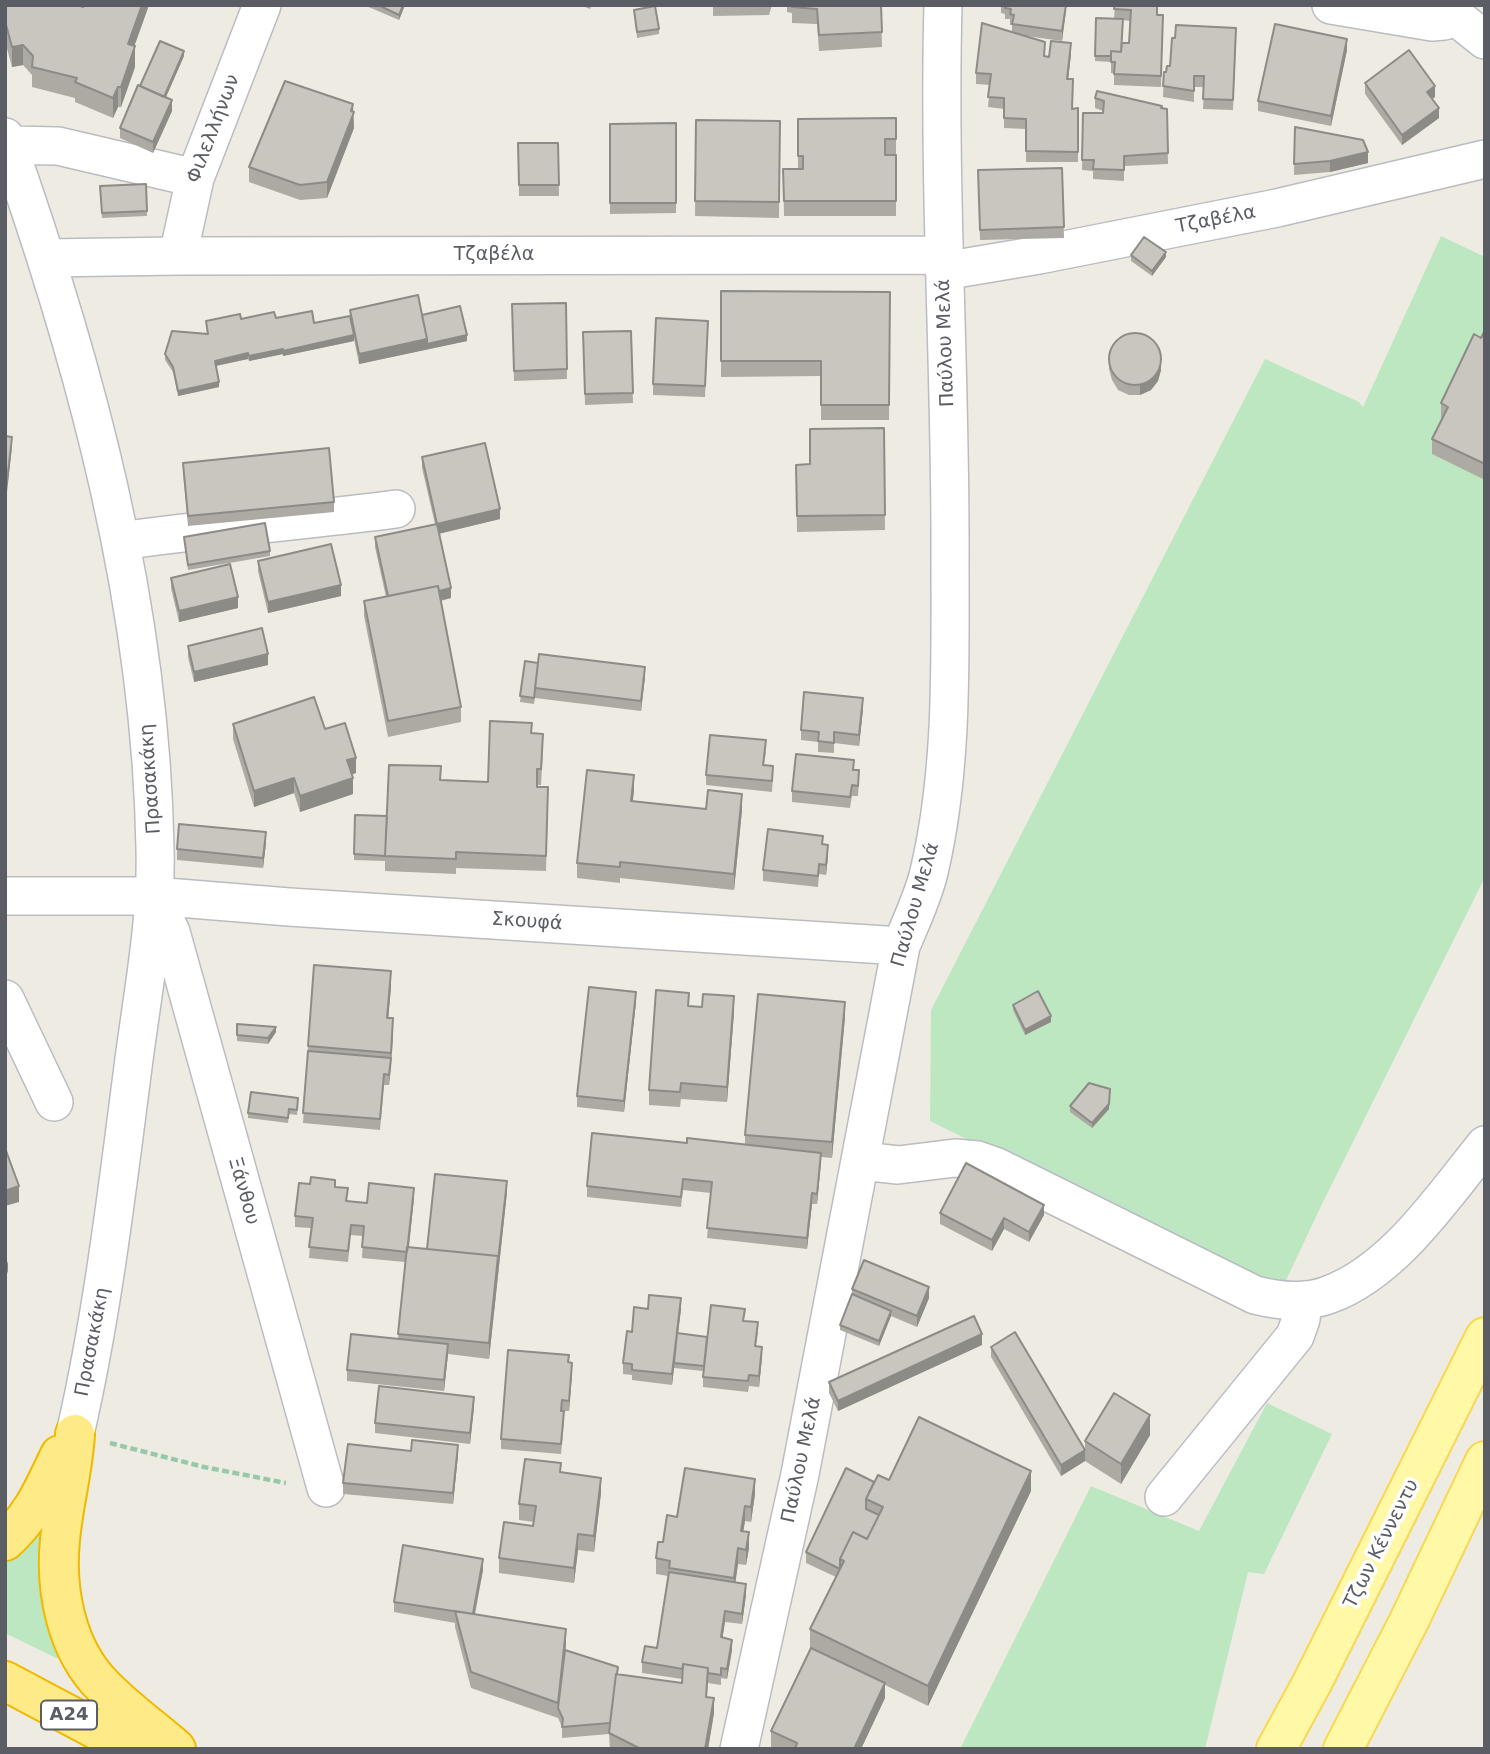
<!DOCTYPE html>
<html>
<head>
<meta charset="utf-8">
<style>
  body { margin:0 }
  #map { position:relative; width:1490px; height:1754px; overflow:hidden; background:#eeece2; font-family:"DejaVu Sans",sans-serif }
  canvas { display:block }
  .frame { position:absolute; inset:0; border:7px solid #5a5e64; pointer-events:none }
</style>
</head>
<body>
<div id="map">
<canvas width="1490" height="1754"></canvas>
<div class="frame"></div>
</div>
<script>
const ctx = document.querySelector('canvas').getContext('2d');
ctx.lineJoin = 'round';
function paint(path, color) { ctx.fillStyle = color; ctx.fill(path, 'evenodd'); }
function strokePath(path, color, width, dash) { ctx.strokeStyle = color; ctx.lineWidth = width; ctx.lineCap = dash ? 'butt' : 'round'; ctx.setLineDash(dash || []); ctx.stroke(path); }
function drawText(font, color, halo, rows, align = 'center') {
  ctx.font = font + ' "DejaVu Sans",sans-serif'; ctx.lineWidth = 7; ctx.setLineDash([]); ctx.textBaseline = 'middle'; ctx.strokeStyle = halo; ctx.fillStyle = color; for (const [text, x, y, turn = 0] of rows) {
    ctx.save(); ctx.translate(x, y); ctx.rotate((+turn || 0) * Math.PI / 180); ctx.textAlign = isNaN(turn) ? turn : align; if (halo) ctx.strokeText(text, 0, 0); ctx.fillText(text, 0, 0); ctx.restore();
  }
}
paint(new Path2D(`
  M1441,236L1485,257V877L1323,1202L1280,1293L930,1121L931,1010L1265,359L1359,402L1363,407Z
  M1267,1403L1332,1434L1264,1574L1248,1572L1205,1749H960L1091,1486L1199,1531Z
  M38,1533L42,1535L59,1655L58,1659L5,1633V1564Z`), '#bde7c0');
const minor = new Path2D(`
  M1331,5L1432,22L1444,21L1452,14
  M1441,5L1485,40
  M5,137C86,366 151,605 155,849C157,920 142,996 133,1067C117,1190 103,1312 75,1434
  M8,145L58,146L195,178
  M178,256L195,178L262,5
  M46,258L178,256L942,255
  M944,271L1039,255L1277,208L1485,159
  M121,541C212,528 304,521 396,509
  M5,896H154L289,907L901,946
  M154,897L171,932L326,1488
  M5,999L54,1102
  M862,1161L898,1165L955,1158L977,1160L997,1167L1255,1295C1279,1301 1304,1304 1328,1295C1393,1272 1443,1197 1485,1145
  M1164,1497L1295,1336L1301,1319L1303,1300
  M739,1749L800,1474L901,946C911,922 923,897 929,872C953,770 950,665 950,561C951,376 938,191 943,5`);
const major = new Path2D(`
  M1276,1749L1312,1683L1485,1337
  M1343,1749L1409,1621L1485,1461`);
const highway = new Path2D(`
  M75,1434C73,1470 63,1505 60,1540C55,1590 66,1649 103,1686C125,1709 152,1728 176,1749
  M5,1541C33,1516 44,1488 60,1455
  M5,1681L133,1749`);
strokePath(minor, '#babcc2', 40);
strokePath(major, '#f8d751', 42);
strokePath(highway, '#f0b900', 42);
strokePath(new Path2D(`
  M110,1443L204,1467L286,1483`), '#95c9a8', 4.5, [7, 3.5]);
strokePath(minor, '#fff', 37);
strokePath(major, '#fff8a6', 38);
strokePath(highway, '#ffea88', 38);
paint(new Path2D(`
  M5,5L83,7V5H149L134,46L135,67L121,107H118L113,118L75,102V98L32,87V75L23,65L12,67L5,41Z
  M364,5H405L399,20Z
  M580,5H592L590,9Z
  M713,5H772L769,15L713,16Z
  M787,5H881L882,47L819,51L817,24L792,23V13L787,12Z
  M1001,5H1066L1062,41L1026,36L1045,56L1049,57L1071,54L1068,79L1072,109L1078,108V162H1026V129L1004,128V109L988,107L990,85L976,84V73L1012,32V25H1010V19H1005V14L1001,13Z
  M1115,5L1157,15H1163L1161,87L1114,85V73H1111V62L1095,61L1096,18L1114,19ZM1123,20L1130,21L1129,43H1122Z
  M634,10L659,29V34L637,38Z
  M1236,39L1233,110L1203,109L1204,87H1194V102L1163,97L1164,72H1166L1170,66Z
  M1347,50L1331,126L1258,111V101Z
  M184,56L166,97L172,111L153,153L120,138V128L140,86Z
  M1365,83L1435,97L1432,99L1439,118L1402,145L1365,94Z
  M1095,98L1167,109L1168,164L1124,166V181L1093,179V171L1082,170L1083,113H1103V111L1095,108Z
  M353,112L354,128L327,198L300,200L249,182V167Z
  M896,118V155H885H896V216H784L783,169H798V119Z
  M696,120L780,121L779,218L695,216Z
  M676,123V213L610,214V124Z
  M1295,127L1368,163L1330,172L1294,175Z
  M518,143H558L559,196H519Z
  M1062,168L1064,238L980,240L978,170Z
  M146,184L147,216L102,218L100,186Z
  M1131,255L1166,257L1152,276L1131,261Z
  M721,291L890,292L889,420H821V376L721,377Z
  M566,303L567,379L514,381L512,304Z
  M350,310L422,315L467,341L359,364L354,339V341L283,356V354L249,361L248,359L216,366L219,387L178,396L173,372L165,360V354L207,334L206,321L276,318L314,323L350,316Z
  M1485,330V480L1432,454V439L1441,419V403Z
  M631,331L633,403L585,405L583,332Z
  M708,331L705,397L653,395V384Z
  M1109,358L1161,370L1158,381L1151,390L1140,395H1129L1118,390L1112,380L1109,369Z
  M884,428L885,530L797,532L796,465L810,464Z
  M422,457L500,519L439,534L451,598L441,601L461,707V722L388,737L364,616V601L386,597L375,547V537L435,524L422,468Z
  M183,463L334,502V512L188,526L183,473Z
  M184,537L270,551V556L188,570Z
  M258,561L341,596L268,613L258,571Z
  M171,578L238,608L179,622L171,588Z
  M188,646L268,665L194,682L188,657Z
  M525,661L645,677L641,711L535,698L534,704L520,702Z
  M863,709L859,746L834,743V753L818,752V742L801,740V730Z
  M233,724L325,729L356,773L352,774L353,794L300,812L294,793L254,807L233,739Z
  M532,734L543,750L541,785H537V787L548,802L546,871L456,868V874L385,871V861L354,860V854L387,816L441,780L488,782Z
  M766,751L764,765L773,777L772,792L706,785V775Z
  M854,770L859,781L858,796H852L850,808L792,802V791Z
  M634,791L632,801L706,809L742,810L734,890L620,878V883L577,878V863Z
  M266,843L263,868L177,860V849Z
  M828,856L826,875L819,874L818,887L763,881V870Z
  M391,987L388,1018L393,1034L391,1069L389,1085H384L380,1130L303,1123L308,1046Z
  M636,1002L624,1112L577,1107V1096Z
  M1013,1005L1051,1022L1025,1035L1013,1010Z
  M689,1006L734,1012L727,1102L681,1099L680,1107L649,1105V1090Z
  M845,1017L832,1158L821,1157L817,1204H812L807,1249L707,1238L711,1193L683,1190L681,1207L587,1197V1186L687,1143L745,1144V1135Z
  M237,1024L276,1032L268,1044L237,1041Z
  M298,1104L297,1115L289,1114L288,1123L248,1118V1113Z
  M1070,1106L1109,1109L1092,1128L1070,1112Z
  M310,1184L335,1187L348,1201L367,1203L414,1198L409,1247L427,1249L507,1192L489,1359L448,1354L444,1391L347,1381V1370L398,1339L405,1262L362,1258L363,1236L351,1235L348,1262L309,1258L311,1228L295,1227V1216Z
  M940,1213L1044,1215L1029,1242L1004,1229L992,1251L940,1224Z
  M852,1289L929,1298L917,1327L891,1316L879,1346L840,1330V1325L852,1295Z
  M648,1309H681L678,1333L707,1337L745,1321L758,1333L756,1346L762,1357L759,1387L749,1386L748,1392L703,1387V1371L674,1368L672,1385L632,1380V1375L623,1374V1363L632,1332Z
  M982,1345L838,1411L829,1393V1382Z
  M991,1347L1085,1450V1441L1150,1435L1121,1484L1085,1461L1061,1476L991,1357Z
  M569,1362L572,1373L569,1411H562L564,1422L561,1454L501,1449V1439Z
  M474,1407L470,1444L375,1433V1423Z
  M458,1455L453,1504L343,1494V1483Z
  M561,1472L601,1493L594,1552L578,1550L574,1583L499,1573V1558L533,1526L534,1522L519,1520V1504Z
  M889,1480L1031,1491L928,1706L885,1685V1698L861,1749H776L771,1747V1731L810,1649V1629L836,1577L806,1563V1552L874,1482Z
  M755,1494L751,1522L745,1521L743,1531L749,1548L746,1565L738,1564L735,1583L746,1595L742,1624L725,1622L722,1638L732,1650L727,1679L721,1678V1685L708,1683L707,1697L714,1713L708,1749H610L609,1734L562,1738V1727L558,1718L471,1688L455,1627V1623L394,1612V1602L483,1570L475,1615L566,1644L565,1654L618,1674L682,1683V1679L642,1673V1662L657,1648L668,1576L656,1574V1558L663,1542L677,1517Z`), '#adaaa4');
paint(new Path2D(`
  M142,5H149L128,64V44Z
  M403,5H405L399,20V15Z
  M1066,5V11L1062,41V31Z
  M1347,39V50L1331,126V116Z
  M1071,43V54L1067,90V79Z
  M23,45V65L12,67V47Z
  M135,46V67L121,107V87Z
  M184,51V56L162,106V101Z
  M1435,86V97L1427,102V92Z
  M118,87V107L113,118V98Z
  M172,100V111L153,153V142Z
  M353,104L354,128L327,198V182Z
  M1439,108V118L1402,145V135Z
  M1368,152V163L1330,172V161Z
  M1166,252V257L1152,276V271Z
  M354,335V341L283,356V351Z
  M467,335V341L359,364V354L427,339Z
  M283,349V354L249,361V356Z
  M248,353V359L215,366V361Z
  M1161,360V370L1158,381L1151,390L1140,395V384Z
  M219,382V387L178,396V391Z
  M12,437V447L7,492V481Z
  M500,509V519L437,534V524Z
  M341,585V596L268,613V602Z
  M451,588V598L389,612V602Z
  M238,597V608L179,622V611Z
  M268,654V665L194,682V672Z
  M645,667V677L641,711V701Z
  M863,698V709L859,746V735Z
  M356,758V773L347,776V760Z
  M634,775V791L631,817V801Z
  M294,778V793L254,807V791Z
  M353,778V794L300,812V796Z
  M742,794V810L734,890V874Z
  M266,832V843L263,868V858Z
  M828,845V856L826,875V865Z
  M391,971V987L387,1033V1018Z
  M636,992V1002L624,1112V1101Z
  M734,996V1012L727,1102V1087Z
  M845,1002V1017L832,1158V1142Z
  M1051,1016V1022L1025,1035V1030Z
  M393,1018V1034L389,1085V1075Z
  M276,1027V1032L268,1044V1038Z
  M1110,1089L1109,1109L1092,1128V1123Z
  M821,1153V1163L817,1204V1194Z
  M507,1181V1192L489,1359V1343Z
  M19,1186V1202L5,1206V1191Z
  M414,1188V1198L407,1262V1252Z
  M812,1193V1204L807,1249V1238Z
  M1044,1205V1215L1029,1242V1232Z
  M1004,1218V1229L992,1251V1240Z
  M8,1261V1271L5,1280V1269Z
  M929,1287V1298L917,1327V1316Z
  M681,1298V1309L672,1385V1374Z
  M891,1311V1316L879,1346V1341Z
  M982,1334V1345L838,1411V1401Z
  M448,1344V1354L444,1391V1380Z
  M762,1347V1357L759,1387V1376Z
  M572,1363V1373L569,1411V1401Z
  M474,1397V1407L470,1444V1433Z
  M1150,1415V1435L1121,1484V1464Z
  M458,1445V1455L453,1504V1493Z
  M1085,1450V1461L1061,1476V1465Z
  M1031,1471V1491L928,1706V1686Z
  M601,1478V1493L594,1552V1536Z
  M755,1479V1494L751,1522V1507Z
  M745,1506V1521L741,1546V1531Z
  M749,1532V1548L746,1565V1550Z
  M578,1534V1550L574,1583V1568Z
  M738,1548V1564L734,1593V1578Z
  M483,1559V1570L472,1626V1615Z
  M746,1584V1595L742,1624V1614Z
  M725,1611V1622L721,1648V1637Z
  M566,1629V1644L559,1710L558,1703Z
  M732,1640V1650L727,1679V1669Z
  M885,1683V1698L861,1749H854Z
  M714,1698V1713L708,1749H705Z`), '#8d8b86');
const building = new Path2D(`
  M5,5H79L83,7V5H142L128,44L135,46L121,87H118L113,98L75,82L77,78L32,67L33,56L23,45L12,47L5,21Z
  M378,5H403L399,15Z
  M792,5H881L882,32L819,35L817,9L792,7Z
  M1005,5H1066L1062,31L1012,24L1014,15L1010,14L1011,9L1005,8Z
  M1115,5H1157V15H1163L1161,76L1114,74L1115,62H1111V51L1121,52L1122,43H1129L1131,10L1114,9Z
  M655,6L659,29L637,32L634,10Z
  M1096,18L1123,19L1121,52L1111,51V56H1095Z
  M982,23L1045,42L1044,56L1049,57L1051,41L1071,43L1067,79H1073L1072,109L1078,108V152L1026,151V119L1004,118V98L988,97L991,74L976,73Z
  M1275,24L1347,39L1331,116L1258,101Z
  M1176,25L1236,28L1233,100L1203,99L1204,76H1194V91L1163,86L1164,72H1166L1167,66H1170L1172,38H1175Z
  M160,41L184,51L164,97L140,86Z
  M1409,50L1435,86L1427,92L1439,108L1402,135L1365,83Z
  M285,81L353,104L351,111L354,112L327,182L300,185L249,167Z
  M138,85L172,100L153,142L120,128Z
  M1097,91L1162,106L1161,108L1167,109L1168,153L1124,156V170L1093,169L1094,160H1082L1083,113H1103L1104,101L1095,98Z
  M896,118V139H885V155H896V201H784L783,169H803V156H798V119Z
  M696,120L780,121L779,202L695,201Z
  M676,123V203H610V124Z
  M1295,127L1363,140L1368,152L1330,161L1294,164Z
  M518,143H558L559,185H519Z
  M1062,168L1064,227L980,230L978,170Z
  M146,184L147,211L102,213L100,186Z
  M1144,237L1166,252L1152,271L1131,255Z
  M721,291L890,292L889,405H821V361H721Z
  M418,295L427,339L359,354L350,310Z
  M566,303L567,369L514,371L512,304Z
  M460,306L467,335L427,344V339L422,315Z
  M312,311L314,323L350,316L354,335L283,351V349L249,356L248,353L215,361L219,382L178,391L173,367L165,354L172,331L208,334L206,321L240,314L241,319L274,312L276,318Z
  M656,318L708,321L705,386L653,384Z
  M1485,330V464L1432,439L1448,407L1441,403L1474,334L1481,338Z
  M631,331L633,393L585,394L583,332Z
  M1109 359a26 26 0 1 1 52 0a26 26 0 1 1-52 0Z
  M884,428L885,515L797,516L796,465L810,464V429Z
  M5,436L12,437L7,481H5Z
  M485,443L500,509L437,524L451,588L439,591L438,586L388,596L375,537L437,524L422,457Z
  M329,448L334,502L188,516L183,463Z
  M265,523L270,551L188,565L184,537Z
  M331,544L341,585L268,602L258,561Z
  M230,564L238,597L179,611L171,578Z
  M438,586L461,707L388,721L364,601Z
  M262,628L268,654L194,672L188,646Z
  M539,654L645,667L641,701L535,688Z
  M525,661L538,663L534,698L520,696Z
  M804,692L863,698L859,735L834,732V743L818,741L819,732L801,730Z
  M314,697L325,729L345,723L356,758L347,760L353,778L300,796L294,778L254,791L233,724Z
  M490,721L532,723L531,733L543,734L541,769H537V787H548L546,856L456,852V859L385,856L389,765L441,766L440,780L488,782Z
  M710,735L766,740L763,765L773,766L772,781L706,775Z
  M796,754L854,760L853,770H859L858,786L852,785L850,797L792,791Z
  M587,770L634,775L631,801L706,809L708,790L742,794L734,874L620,862V867L577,863Z
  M355,815L387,816L385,856L354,854Z
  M179,824L266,832L263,858L177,849Z
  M768,829L823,836L822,844L828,845L826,865L819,864L818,876L763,870Z
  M314,965L391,971L387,1018H393L391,1053L308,1046Z
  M589,987L636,992L624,1101L577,1096Z
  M656,990L689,993L688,1006L702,1007L703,994L734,996L727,1087L681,1083L680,1092L649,1090Z
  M1038,991L1051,1016L1025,1030L1013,1005Z
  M758,994L845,1002L832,1142L745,1135Z
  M237,1024L276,1027L268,1038L237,1035Z
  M308,1051L391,1058L389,1075L384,1074L380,1119L303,1113Z
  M1089,1083L1110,1089L1109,1104L1092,1123L1070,1106Z
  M251,1092L298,1098L297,1110L289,1109L288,1118L248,1113Z
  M592,1133L687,1143V1138L821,1153L817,1194L812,1193L807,1238L707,1228L712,1182L683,1179L681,1197L587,1186Z
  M5,1148L19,1186L5,1191Z
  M966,1163L1044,1205L1029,1232L1004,1218L992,1240L940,1213Z
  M435,1174L507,1181L498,1261V1256L427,1249Z
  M311,1177L335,1180V1187L348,1188L346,1201L367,1203L369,1183L414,1188L407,1252L362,1247L364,1226L351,1225L348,1251L309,1247L313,1218L295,1216L299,1183L310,1184Z
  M407,1247L498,1256L489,1343L398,1334Z
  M864,1260L929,1287L917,1316L852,1289Z
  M852,1294L891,1311L879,1341L840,1325Z
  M649,1295L681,1298L672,1374L632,1370V1364L623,1363L627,1331L632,1332L634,1307L648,1309Z
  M711,1305L745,1309L743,1321L758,1322L755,1346L762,1347L759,1376L749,1375L748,1381L703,1377Z
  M974,1316L982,1334L838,1401L829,1382Z
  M1015,1332L1085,1450L1061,1465L991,1347Z
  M677,1333L707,1337L704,1366L674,1363Z
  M351,1334L448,1344L444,1380L347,1370Z
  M508,1350L569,1355L568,1362L572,1363L569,1401L562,1400L561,1411H564L561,1444L501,1439Z
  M379,1386L474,1397L470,1433L375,1423Z
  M1114,1393L1150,1415L1121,1464L1085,1441Z
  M919,1417L1031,1471L928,1686L810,1629L844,1561L840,1559L853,1532L867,1539L883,1507L866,1499L878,1475L889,1480Z
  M412,1440L458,1445L453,1493L343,1483L348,1444L411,1451Z
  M525,1459L561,1463L560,1472L601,1478L594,1536L578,1534L574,1568L499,1558L504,1522L533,1526L536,1506L519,1504Z
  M685,1468L755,1479L751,1507L745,1506L741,1531L749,1532L746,1550L738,1548L734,1578L669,1568L670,1561L656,1558L658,1542H663L667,1515L677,1517Z
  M846,1468L874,1482L866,1499V1509L879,1515L867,1539L853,1532L840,1559V1569L806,1552Z
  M403,1545L483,1559L473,1614L394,1602Z
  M669,1572L746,1584L742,1614L725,1611L721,1637L732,1640L727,1669L721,1668V1675L708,1673V1668L683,1664V1669L642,1662L645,1646L657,1648Z
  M455,1611L566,1629L558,1703L471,1672Z
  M811,1648L885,1683L854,1749H795L797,1743L771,1731Z
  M565,1650L618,1667L617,1674H616L610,1723L562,1727L563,1719L558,1708Z
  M683,1664L708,1668L706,1697L714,1698L705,1749H641L609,1733L616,1674L682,1683Z`);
paint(building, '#c9c6bf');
strokePath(building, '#8d8b86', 2);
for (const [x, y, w] of [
  [69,1715,56]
]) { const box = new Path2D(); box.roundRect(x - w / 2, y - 14.5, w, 29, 5); ctx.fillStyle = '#fff'; ctx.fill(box); strokePath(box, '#5a5e64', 2); }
drawText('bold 18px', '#5a5e64', null, [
  ["Α24",69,1715]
]);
drawText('19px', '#5a5e64', '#fff', [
  ["Φιλελλήνων",214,129,-69],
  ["Τζαβέλα",1216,220,-11],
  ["Τζαβέλα",494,255],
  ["Παύλου Μελά",946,343,-92],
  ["Πρασακάκη",151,779,-94],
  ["Παύλου Μελά",916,905,-74],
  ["Σκουφά",527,922,4],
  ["Ξάνθου",243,1191,74],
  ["Πρασακάκη",93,1342,-79],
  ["Παύλου Μελά",802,1460,-78],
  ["Τζων Κέννεντυ",1382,1544,-63]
]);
</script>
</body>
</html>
